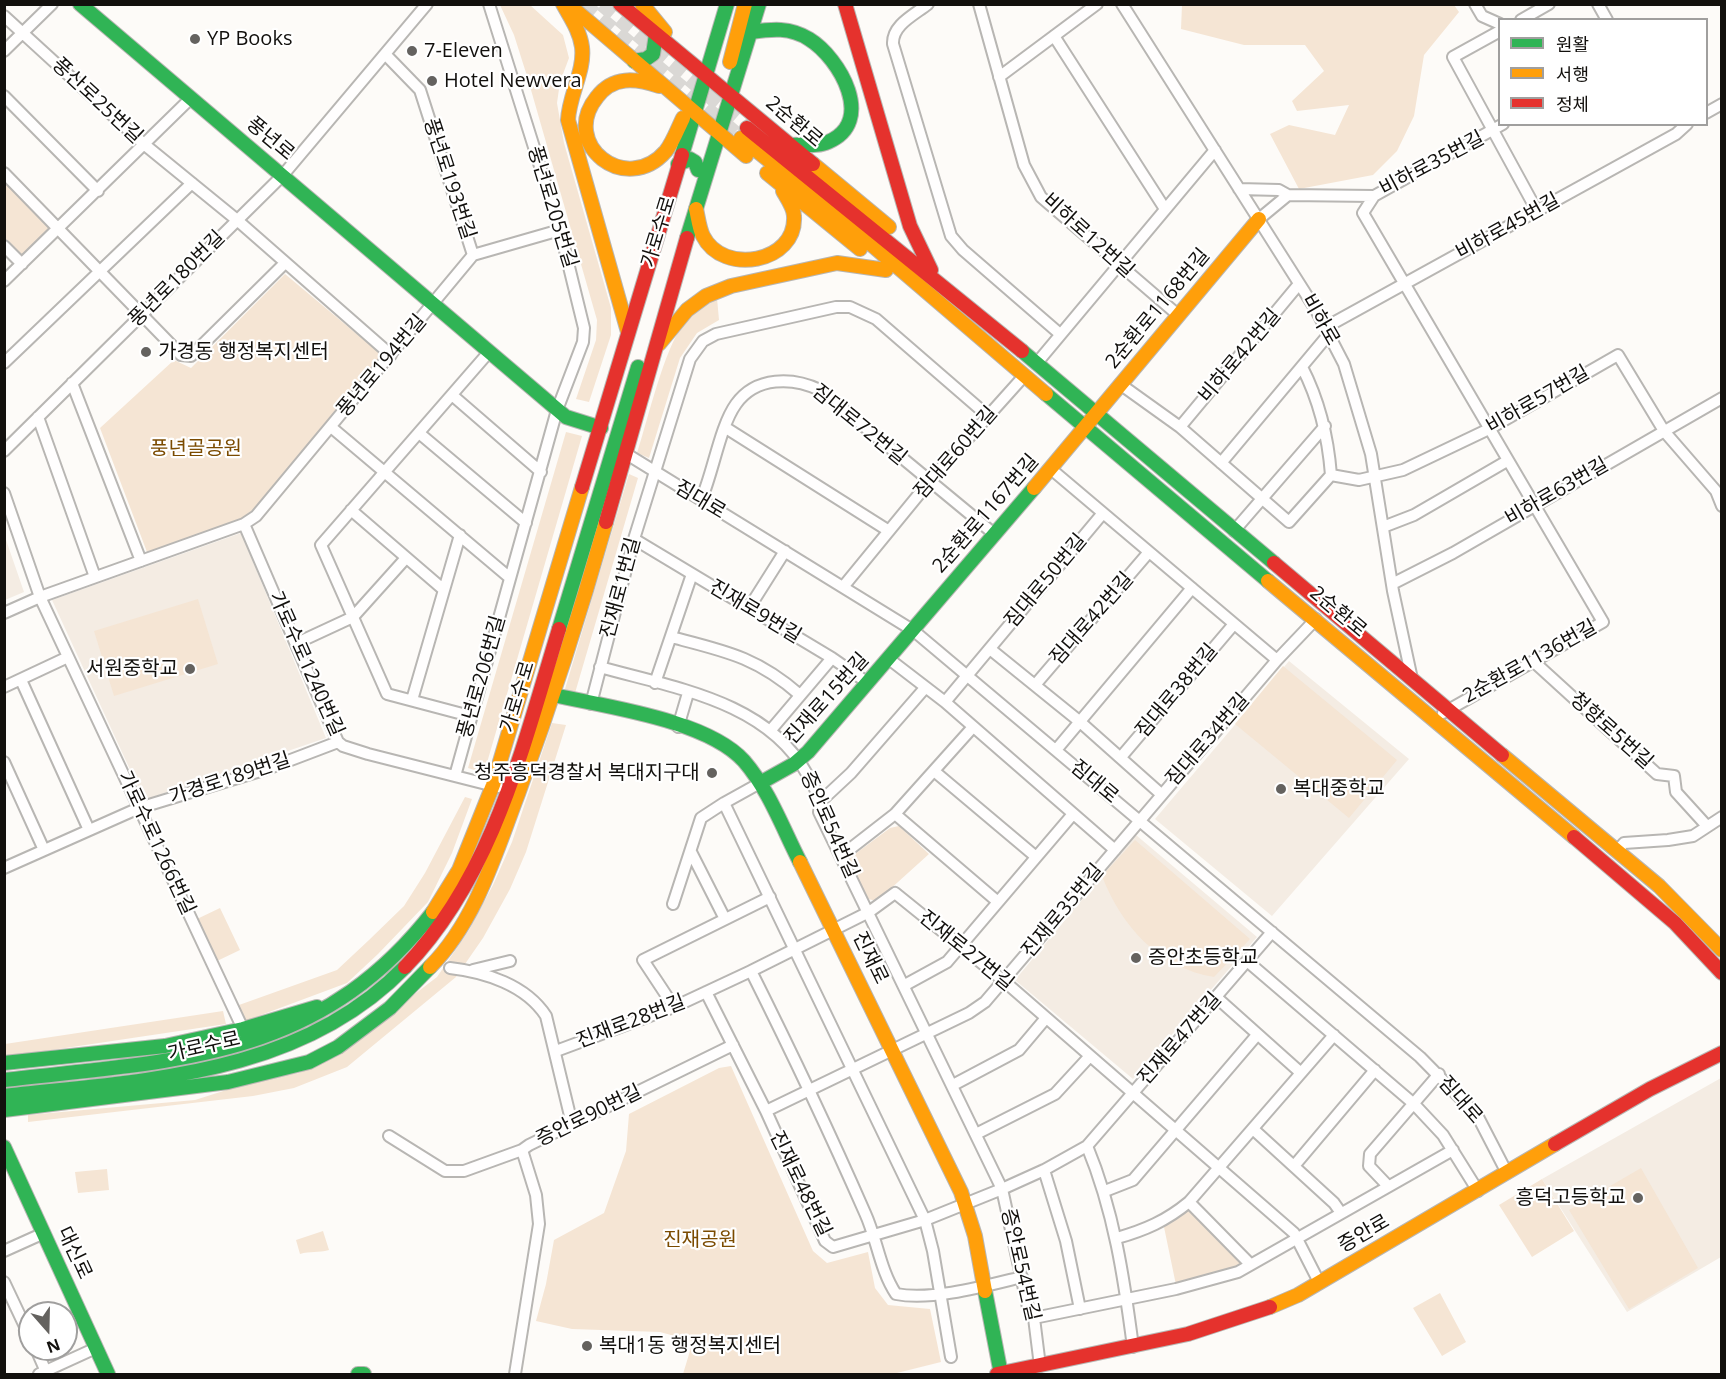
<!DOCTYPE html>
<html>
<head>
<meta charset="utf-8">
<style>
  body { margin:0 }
  #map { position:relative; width:1726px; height:1379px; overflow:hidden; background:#fdfbf8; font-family:"Open Sans","Noto Sans KR",sans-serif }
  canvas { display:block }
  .frame { position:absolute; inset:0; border:6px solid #12100d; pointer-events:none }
  .legend { position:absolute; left:1498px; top:18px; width:210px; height:108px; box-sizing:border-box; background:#fff; border:2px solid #a09f9e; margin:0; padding:8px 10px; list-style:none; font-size:18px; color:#12100d }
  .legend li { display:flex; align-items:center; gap:12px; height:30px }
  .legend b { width:30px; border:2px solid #a09f9e }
  .north { position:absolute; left:18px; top:1301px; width:60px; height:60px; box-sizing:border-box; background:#fff; border:2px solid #a09f9e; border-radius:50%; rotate:160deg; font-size:16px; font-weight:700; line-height:24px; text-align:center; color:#12100d }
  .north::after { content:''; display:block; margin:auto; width:21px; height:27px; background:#64625f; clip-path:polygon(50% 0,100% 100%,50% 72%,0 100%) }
</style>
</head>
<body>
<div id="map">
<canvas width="1726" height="1379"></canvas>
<div class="frame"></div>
<ul class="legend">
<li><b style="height:8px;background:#30b455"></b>원활</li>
<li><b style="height:8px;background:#ff9f0a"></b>서행</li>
<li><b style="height:8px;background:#e5322d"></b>정체</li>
</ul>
<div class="north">N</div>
</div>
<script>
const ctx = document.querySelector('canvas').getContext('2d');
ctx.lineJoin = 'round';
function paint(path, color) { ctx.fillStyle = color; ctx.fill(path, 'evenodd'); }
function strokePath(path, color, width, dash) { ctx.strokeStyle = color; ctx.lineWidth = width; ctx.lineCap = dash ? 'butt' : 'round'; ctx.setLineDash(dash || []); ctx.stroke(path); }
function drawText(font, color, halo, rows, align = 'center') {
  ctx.font = font + ' "Open Sans","Noto Sans KR",sans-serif'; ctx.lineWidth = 4.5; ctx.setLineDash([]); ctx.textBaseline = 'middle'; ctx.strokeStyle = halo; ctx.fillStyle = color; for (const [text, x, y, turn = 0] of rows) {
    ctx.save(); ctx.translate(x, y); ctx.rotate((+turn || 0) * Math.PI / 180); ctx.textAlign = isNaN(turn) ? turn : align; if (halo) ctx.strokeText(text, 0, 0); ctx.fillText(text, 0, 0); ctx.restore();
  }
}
paint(new Path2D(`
  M241,533L326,738L144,800L52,600Z
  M4,534L24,592L5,600H4Z
  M1289,661L1409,759L1272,916L1155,819Z
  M1136,835L1257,937L1133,1079L1015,980Z
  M1721,1078V1257L1627,1312L1542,1179Z`), '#f4ece3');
paint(new Path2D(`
  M500,5H530L563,35L569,58L560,82L557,103L564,143L611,308V335L589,402L576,399L596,340L597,320L527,76L514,35Z
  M1454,5L1459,12L1424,55L1414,116L1397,151L1373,175L1299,189L1270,134L1289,125L1335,135L1349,105L1297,111L1292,101L1324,71L1305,45H1244L1181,29L1182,5Z
  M4,179L52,228L23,256L5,238Z
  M285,274L383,356L253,510L241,519L147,552L100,428L174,360L191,368Z
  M717,298L719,320L697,333L680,358L649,458L637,453C648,419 664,349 684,323C692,311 705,304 717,298Z
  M566,432L582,436L484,773L468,768Z
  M629,474L638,478L575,693L565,689Z
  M198,599L218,664L114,696L94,631Z
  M1283,666L1397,760L1349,818L1235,724Z
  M552,723L566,725L526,852L510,889L483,938L456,977L347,1067L294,1088L253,1096L28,1122V1115L195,1100L258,1080L299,1073L339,1052L437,977L469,930L493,885L512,842Z
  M465,797L472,799L452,853L428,902L378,954L347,983L245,1021L239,1005L337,970L369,940L404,906L425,873Z
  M899,826L929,854L877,901L868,899L848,862L851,857L890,828Z
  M1135,840L1250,939L1214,977C1159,968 1121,926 1102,876Z
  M220,908L240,950L217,961L197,919Z
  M223,1011L226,1024L5,1057V1044Z
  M731,1066L813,1251L827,1263L868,1252L875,1288L888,1305L930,1309L941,1362L893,1374H683L693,1341L660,1332L572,1329L536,1321L546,1284L554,1240L604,1213L626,1151L629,1114L719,1068Z
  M1641,1168L1698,1268L1629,1309L1569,1210Z
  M107,1169L109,1190L78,1193L75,1172Z
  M1542,1179L1574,1231L1532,1257L1499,1205Z
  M1188,1209L1242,1261L1237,1268L1176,1285L1164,1227Z
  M323,1231L329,1250C318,1253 310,1251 300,1254L296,1240Z
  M1440,1293L1466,1342L1442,1356L1413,1308Z`), '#f5e5d4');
strokePath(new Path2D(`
  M583,4L741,138
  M602,4L747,128`), '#dad8d5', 15, [15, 8]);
const street = new Path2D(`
  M928,4C914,15 892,25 893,44L951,236L963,250L1060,334
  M979,4L1024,165L1041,197L1178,315
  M1122,4L1316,310L1344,364L1371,454L1393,591L1412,679
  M1475,4L1482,16L1500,24
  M1598,4L1607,20
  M4,16L145,145L237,220L391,355
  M1521,20L1549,4
  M1500,31L1453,57L1537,211
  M1054,36L1165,209
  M4,51L52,4
  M385,54L420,90L473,255
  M999,77L1097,4
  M4,96L98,191
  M1706,113L1722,104
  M4,173L181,355L191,356L285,263
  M1239,189L1279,190L1288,195
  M1374,196L1363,213L1603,622L1443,713
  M1259,219L1288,195L1374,196L1503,124
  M4,246L22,264
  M473,255L560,230
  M4,281L191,98
  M1326,327L1676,134L1687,124
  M4,363L192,183
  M1036,364L1215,150
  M1302,367C1320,402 1328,436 1331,475
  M72,383L141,561
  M1120,384L1180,427L1289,522L1331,475L1359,480L1403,470L1489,429L1618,355L1664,431L1716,491L1722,506
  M452,395L541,472
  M38,417L95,577
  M331,427L510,578
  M1180,427L1299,284
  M726,428L889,531
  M419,433L526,523
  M4,451L283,175L427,4
  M625,453L914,631L1420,1057L1477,1115L1507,1173
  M1221,463L1329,334
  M1051,469L1277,660
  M4,493L40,597L243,1029
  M701,500C713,473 720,426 736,404C756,376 793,377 820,390L993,533
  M351,510L444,590
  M244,524L338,742L343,746L368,754L498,787
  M1383,527L1414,515L1507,461
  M1234,531L1325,426
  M634,539L832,658L868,683
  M1392,584L1453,553L1722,398
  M843,587L929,482L1024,376
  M749,608L785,551
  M4,613L40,597L244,524L256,516L473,255
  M671,637C725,651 757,657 800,695
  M297,643L353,617L406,558
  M990,649L1079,721L1161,794
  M889,659L945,702L1115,850
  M1533,661L1657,774L1674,776L1676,792L1706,825
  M600,667C674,688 767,701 807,774C814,788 822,797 819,812L1002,1189L1029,1312L1034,1318L1040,1366
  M21,680L89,830
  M655,683L692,574
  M1035,685L1149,552
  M4,687L68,657
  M412,700L460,535
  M945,702L1103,513
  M591,704L634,539L690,359L703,341L716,334L836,307H850L876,319L988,416
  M470,716L387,694L321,545L489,352
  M678,727L688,693
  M770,731L832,658
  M1056,750L1192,588
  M1121,757L1234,624
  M4,762L44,850
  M934,771L1035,856
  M455,776L557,410L583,342L584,328L560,230L489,4
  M760,783L724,803L925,1220L933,1251L951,1357
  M821,801L851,773L925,688
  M895,814L998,902
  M1617,851L1624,843L1668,840L1693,836L1722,817
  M691,852L725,919
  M841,856L895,814L973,727
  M4,868L139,808L267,769L338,742
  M673,904L701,818L724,803
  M1247,961L1414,1104L1443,1135L1478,1191
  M450,968C485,972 526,985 546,1016L572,1124
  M473,970L510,961
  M751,971C791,1051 829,1131 865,1213C877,1239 880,1270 896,1294C932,1301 985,1286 1022,1277
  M905,985L947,962L1073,814
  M706,992L766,1111L825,1241L833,1247L925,1220L1002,1189L1044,1170L1087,1146L1272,932
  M1216,997L1301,1073
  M674,1007L643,960L770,897
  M556,1051L674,1007L751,971L869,912L895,893L1004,981L1294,1233L1319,1282
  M953,1085L1019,1050L1046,1018
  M766,1111L969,1013L985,1002L1277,660L1316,619
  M1253,1129L1334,1203L1341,1213
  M976,1134L1055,1094L1090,1056
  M389,1136L445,1171H464L522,1150
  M1087,1146C1114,1211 1124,1278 1133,1347
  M1294,1166L1375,1070
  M1044,1170L1066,1241L1080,1309
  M1388,1186L1369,1166L1370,1154L1439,1074
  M1105,1191L1133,1180L1257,1035
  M1189,1202L1250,1264
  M1117,1238C1145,1230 1166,1221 1189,1202L1334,1035
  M4,1251L44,1233
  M4,1282L30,1337
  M1034,1318L1176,1289L1238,1272L1453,1150
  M36,1349L47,1374
  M39,1374L96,1348
  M515,1374L539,1224L536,1195L522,1150L529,1145L733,1045`);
const fast = new Path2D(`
  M80,4L566,417L601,428
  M751,32C772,29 790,27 809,39C840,58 876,122 828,142C818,147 802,144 791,145
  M634,61L646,59L653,54L656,34
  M682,155L727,4
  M678,164L690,159L695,162L698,170
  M687,238L759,4
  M1022,351L1274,563
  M1046,394L1268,581
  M559,629L638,367
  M554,695C607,707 707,720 744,761C769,790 783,829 800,862
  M760,783L794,764L808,752L1034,488
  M4,1063L165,1046L243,1029L317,1007
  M4,1080C175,1060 317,1061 433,912
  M4,1096C145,1080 299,1076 405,967
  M4,1110L228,1082L309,1062L338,1047L390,1008L430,967
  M4,1147L108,1374
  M985,1291L1001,1374
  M358,1374H364`);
const slow = new Path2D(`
  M563,4C570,17 580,31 582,47C585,71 569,95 568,120L628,332
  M568,4L746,156
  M642,4L665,32
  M730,62L745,4
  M659,86C635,78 613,76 597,97C559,144 626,197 666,151C673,142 678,128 683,118
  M741,138L838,216L1046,394
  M813,164L889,227
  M767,173L860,249
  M696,209C698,217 699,228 703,236C723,276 797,263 794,216C794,208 787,198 783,191
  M659,344L687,310L706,296L731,286L837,263L886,270
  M1034,488L1259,219
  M1268,581L1574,837
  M1502,755L1659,886L1722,950
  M800,862L961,1192L975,1236L985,1291
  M433,912L459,870L493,785L582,487
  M430,967C476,921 495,854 518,794C551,704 580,614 606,522
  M1270,1307L1298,1295L1555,1144`);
const jam = new Path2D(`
  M620,4L813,164
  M845,4L910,226L931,270
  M747,128L1022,351
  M582,487L682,155
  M606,522L687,238
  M1274,563L1502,755
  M1574,837L1675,923L1722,973
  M405,967C493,876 523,746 559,629
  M1555,1144L1650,1089L1722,1053
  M997,1374L1188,1334L1270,1307`);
strokePath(street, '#b8b6b3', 14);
strokePath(fast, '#b8b6b3', 16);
strokePath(slow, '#b8b6b3', 16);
strokePath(jam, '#b8b6b3', 16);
strokePath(street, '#fffefe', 10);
strokePath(fast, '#30b455', 14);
strokePath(slow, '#ff9f0a', 14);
strokePath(jam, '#e5322d', 14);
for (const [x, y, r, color] of [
  [195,39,6,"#64625f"],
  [412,51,6,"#64625f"],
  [432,81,6,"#64625f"],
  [146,352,6,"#64625f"],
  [190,669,6,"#64625f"],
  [712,773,6,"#64625f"],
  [1281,789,6,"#64625f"],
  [1136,958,6,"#64625f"],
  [1638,1198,6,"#64625f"],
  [587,1346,6,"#64625f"]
]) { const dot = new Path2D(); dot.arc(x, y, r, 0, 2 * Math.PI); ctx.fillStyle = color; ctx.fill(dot); strokePath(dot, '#fff', 2); }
drawText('20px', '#12100d', '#fff', [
  ["YP Books",207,39],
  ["7-Eleven",424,51],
  ["Hotel Newvera",444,81],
  ["가경동 행정복지센터",158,352],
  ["서원중학교",178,669,"right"],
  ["청주흥덕경찰서 복대지구대",700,773,"right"],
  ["복대중학교",1293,789],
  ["증안초등학교",1148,958],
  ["흥덕고등학교",1626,1198,"right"],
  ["복대1동 행정복지센터",599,1346]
], 'left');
drawText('20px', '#12100d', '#fff', [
  ["풍산로25번길",97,101,43],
  ["2순환로",794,122,40],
  ["풍년로",270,139,40],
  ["비하로35번길",1432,164,-28],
  ["풍년로193번길",449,179,72],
  ["풍년로205번길",552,207,73],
  ["비하로45번길",1508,227,-29],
  ["가로수로",659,232,-73],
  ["비하로12번길",1088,236,42],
  ["풍년로180번길",177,279,-45],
  ["2순환로1168번길",1158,309,-50],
  ["비하로",1320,320,60],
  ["비하로42번길",1240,356,-50],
  ["풍년로194번길",382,366,-50],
  ["비하로57번길",1538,400,-30],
  ["짐대로72번길",859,425,39],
  ["짐대로60번길",956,453,-49],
  ["비하로63번길",1557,492,-30],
  ["짐대로",700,500,31],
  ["2순환로1167번길",986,514,-49],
  ["짐대로50번길",1046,581,-50],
  ["진재로1번길",621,588,-75],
  ["진재로9번길",755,612,31],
  ["2순환로",1338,612,40],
  ["짐대로42번길",1092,619,-49],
  ["2순환로1136번길",1530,662,-29],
  ["가로수로1240번길",306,664,66],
  ["풍년로206번길",482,677,-74],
  ["짐대로38번길",1177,691,-50],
  ["가로수로",518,697,-73],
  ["진재로15번길",827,699,-48],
  ["청향로5번길",1611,731,42],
  ["짐대로34번길",1208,740,-49],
  ["가경로189번길",230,779,-18],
  ["짐대로",1094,782,40],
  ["증안로54번길",829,825,66],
  ["가로수로1266번길",156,843,65],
  ["진재로35번길",1063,911,-50],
  ["진재로27번길",966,951,39],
  ["진재로",870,958,64],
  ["진재로28번길",631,1022,-21],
  ["진재로47번길",1180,1039,-49],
  ["가로수로",204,1047,-13],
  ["짐대로",1460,1100,49],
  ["증안로90번길",589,1116,-26],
  ["진재로48번길",800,1184,64],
  ["증안로",1364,1234,-30],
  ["대신로",74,1253,65],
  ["증안로54번길",1020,1265,77]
]);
drawText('20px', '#7b4b00', '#fff', [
  ["풍년골공원",196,449],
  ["진재공원",700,1240]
]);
</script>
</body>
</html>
